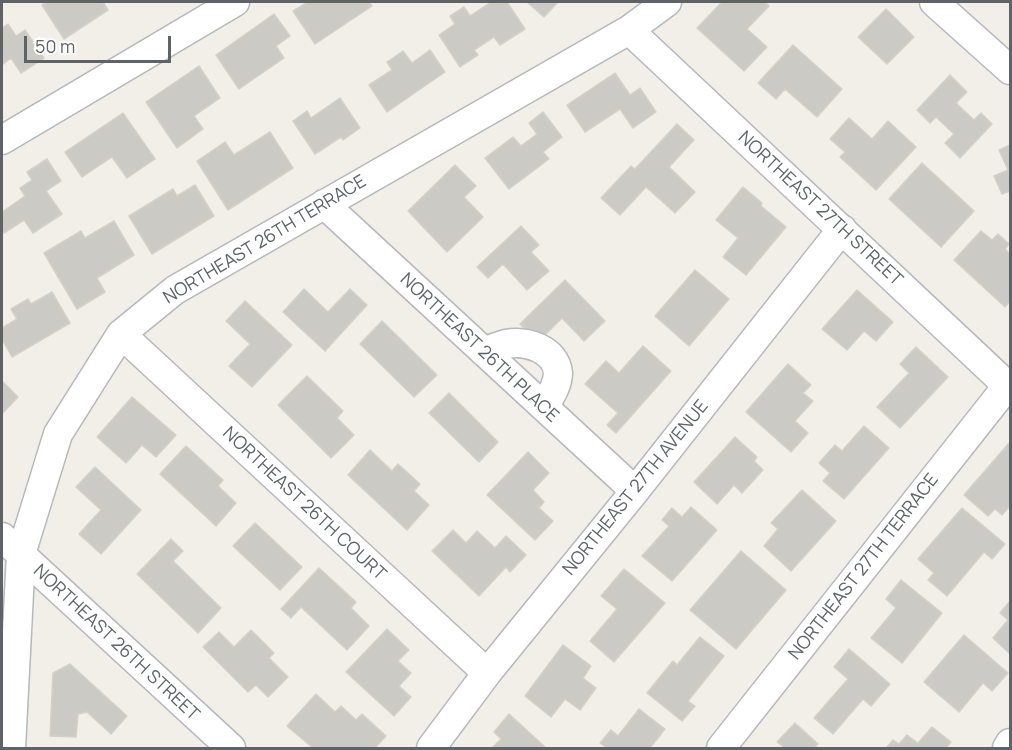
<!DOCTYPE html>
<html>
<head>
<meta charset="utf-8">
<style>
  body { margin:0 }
  #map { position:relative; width:1012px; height:750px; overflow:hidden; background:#f1efe8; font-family:Manrope,sans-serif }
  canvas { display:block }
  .frame { position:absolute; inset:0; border:3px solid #5f6368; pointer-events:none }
  .scale { position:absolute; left:24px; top:36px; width:147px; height:27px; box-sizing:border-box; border:3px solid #5f6368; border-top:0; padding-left:8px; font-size:18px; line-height:21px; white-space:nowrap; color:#5f6368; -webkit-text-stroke:4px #fff; paint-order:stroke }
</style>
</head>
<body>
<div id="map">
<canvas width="1012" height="750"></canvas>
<div class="frame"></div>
<div class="scale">50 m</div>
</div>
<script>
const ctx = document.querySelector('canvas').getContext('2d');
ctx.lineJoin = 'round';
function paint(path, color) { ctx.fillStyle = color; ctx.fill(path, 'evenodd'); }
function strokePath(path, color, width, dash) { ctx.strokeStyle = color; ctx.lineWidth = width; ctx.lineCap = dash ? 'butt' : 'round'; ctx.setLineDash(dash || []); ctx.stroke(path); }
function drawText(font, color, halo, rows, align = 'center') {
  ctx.font = font + ' Manrope,sans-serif'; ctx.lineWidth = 6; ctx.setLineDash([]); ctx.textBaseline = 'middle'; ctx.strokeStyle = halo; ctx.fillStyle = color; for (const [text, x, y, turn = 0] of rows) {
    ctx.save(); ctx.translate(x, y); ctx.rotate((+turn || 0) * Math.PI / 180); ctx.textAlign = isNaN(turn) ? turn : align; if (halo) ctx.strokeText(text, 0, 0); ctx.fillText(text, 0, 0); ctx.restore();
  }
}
const building = new Path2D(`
  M47,2H103L108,10L64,39L42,5Z
  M308,2H369L372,6L315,44L293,11Z
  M491,2H507L525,29L500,45L494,37L474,50L478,55L460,67L439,35L455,24L450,16L464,7L470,16Z
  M527,2H558L544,17Z
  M722,2H765L769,6L747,29L767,47L744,71L697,28Z
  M886,9L914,37L887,64L858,37Z
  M274,14L290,36L276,46L284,58L239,89L216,55Z
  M8,24L16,36L25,30L44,58L21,73L11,58L2,65V28Z
  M793,45L842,89L817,117L785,89L776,99L758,83Z
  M430,50L445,72L387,112L369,85L392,70L387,62L403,51L412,63Z
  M199,66L220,98L194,116L203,129L177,148L146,102Z
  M615,73L630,95L640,88L656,112L633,128L620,109L585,132L567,105Z
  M950,75L967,92L956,103L974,120L981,113L992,124L960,158L945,143L954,134L936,117L930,123L917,110Z
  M340,98L360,128L343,140L341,137L315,154L293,121L307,111L311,118Z
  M543,112L562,137L543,152L549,159L509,189L485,158L513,137L521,146L537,134L529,123Z
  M123,113L155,159L127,178L112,157L82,177L65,152Z
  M849,118L872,139L888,121L916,147L876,190L840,157L845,152L830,139Z
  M677,124L694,140L669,167L695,192L675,213L646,187L620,215L601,198L631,166L635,169Z
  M270,132L293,168L228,210L197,161L225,142L234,155Z
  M1010,145V191L1002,194L994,176L1008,170L999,150Z
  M47,159L61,181L46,191L62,214L33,233L24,220L4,233L2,229V212L25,196L20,188L32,180L27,172Z
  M922,163L974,211L941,247L889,199Z
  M455,165L476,186L464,197L483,217L447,252L408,211Z
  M195,185L214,216L152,254L129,216L173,189L177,196Z
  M743,187L762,203L761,206L786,227L746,275L723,257L738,238L716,220Z
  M114,221L134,255L97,278L105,292L77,309L44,253L81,231L85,238Z
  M521,226L539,245L531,252L549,271L527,290L503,264L488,278L477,267Z
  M981,231L992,240L998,234L1009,244L1005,249L1010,254V301L1005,307L954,260Z
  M695,270L729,299L689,346L655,316Z
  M565,280L605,321L584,341L562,318L538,342L520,324Z
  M304,289L328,312L350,289L367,305L325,351L283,312Z
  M857,290L893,322L876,341L864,331L847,350L822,329Z
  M52,292L70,323L12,357L2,339V328L17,319L11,309L28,299L31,304Z
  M245,301L292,345L252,387L229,366L250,344L226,321Z
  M382,321L437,375L414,397L360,344Z
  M643,346L671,371L616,433L607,425L618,413L585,384L606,361L619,373Z
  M916,347L948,377L900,428L877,407L909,373L900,364Z
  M788,364L811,385L803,393L813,401L795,421L808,433L791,452L746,412Z
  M307,376L343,411L337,418L354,435L331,458L278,405Z
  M2,381L18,397L2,414Z
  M449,393L498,442L479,462L429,413Z
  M132,397L176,435L156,457L142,445L126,463L97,437Z
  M864,426L889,448L844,499L823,481L830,473L819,463L835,445L842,451Z
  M735,437L757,457L754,461L763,470L742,493L734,485L717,504L694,482Z
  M1010,442V506L1002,515L995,509L988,516L964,495Z
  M186,446L223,480L218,486L236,503L216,526L160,474Z
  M370,450L392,471L398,464L420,484L414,491L429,505L407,530L348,475Z
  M528,452L549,473L533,490L544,502L539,508L553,521L535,540L487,495Z
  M95,467L141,510L101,554L79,534L101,510L76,487Z
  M802,490L836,521L791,571L764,546L778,529L771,523Z
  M691,507L717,530L672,581L642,556L669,526L662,520L672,508L682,517Z
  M962,508L1005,544L992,559L984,552L947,596L928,580L934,573L918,559Z
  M255,523L302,567L280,590L233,546Z
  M453,530L466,543L477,531L495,548L506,536L526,555L510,572L506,567L479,596L432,551Z
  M171,539L183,551L173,561L221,608L198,633L137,574Z
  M741,551L786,590L736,649L690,610Z
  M319,568L356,602L351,608L369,626L347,650L301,607L291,618L281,609Z
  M624,569L665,603L614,662L590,641L617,609L601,596Z
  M901,580L942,613L902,663L871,638L896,608L886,599Z
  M1010,601V654L993,638L1008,620L1000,613Z
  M387,629L409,650L398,661L411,673L399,686L411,697L394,716L346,672Z
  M251,630L274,653L269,658L288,677L268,697L256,685L248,692L203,647L219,632L234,647Z
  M964,635L1008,673L992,691L983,683L959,712L924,682Z
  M700,637L724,656L688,701L695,706L682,721L647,693L673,661L677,665Z
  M563,645L591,666L583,678L596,688L580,710L565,699L551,717L525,696Z
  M849,649L890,684L871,706L863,699L833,734L814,718L848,679L834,667Z
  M70,664L127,716L111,734L87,712L78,714L76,737L50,736L53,673Z
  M316,694L335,712L341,706L356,720L362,714L386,736L375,748H313L287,726Z
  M639,709L665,729L650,748H607L600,743L611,730L618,736Z
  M509,714L545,747L543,748H492L501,739L494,732Z
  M795,723L818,744L814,748H785L777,742Z
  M932,727L951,742L946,748H886L893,740L899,744L907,735L918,743Z`);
paint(building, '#cccac5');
strokePath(building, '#d6d1c6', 1.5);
const minor = new Path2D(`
  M934,2L1010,70
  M629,30L1010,388
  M2,140L235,2
  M324,204L635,491
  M121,334L487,673
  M484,352C491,349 499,346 506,344C526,340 556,349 558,373C558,385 550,397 544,407
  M2,537L231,748
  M11,748L21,554L58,434L121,334L175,290L629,30L667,2
  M431,748L487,673L635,491L842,229
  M721,748L1008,385
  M1007,748L1010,743`);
strokePath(minor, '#b5b8bc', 31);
strokePath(minor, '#fff', 28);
drawText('18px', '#5f6368', '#fff', [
  ["NORTHEAST 27TH STREET",820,209,43],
  ["NORTHEAST 26TH TERRACE",265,240,-31],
  ["NORTHEAST 26TH PLACE",479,348,43],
  ["NORTHEAST 27TH AVENUE",636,488,-51],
  ["NORTHEAST 26TH COURT",304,504,43],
  ["NORTHEAST 27TH TERRACE",864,567,-52],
  ["NORTHEAST 26TH STREET",116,643,43]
]);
</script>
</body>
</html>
